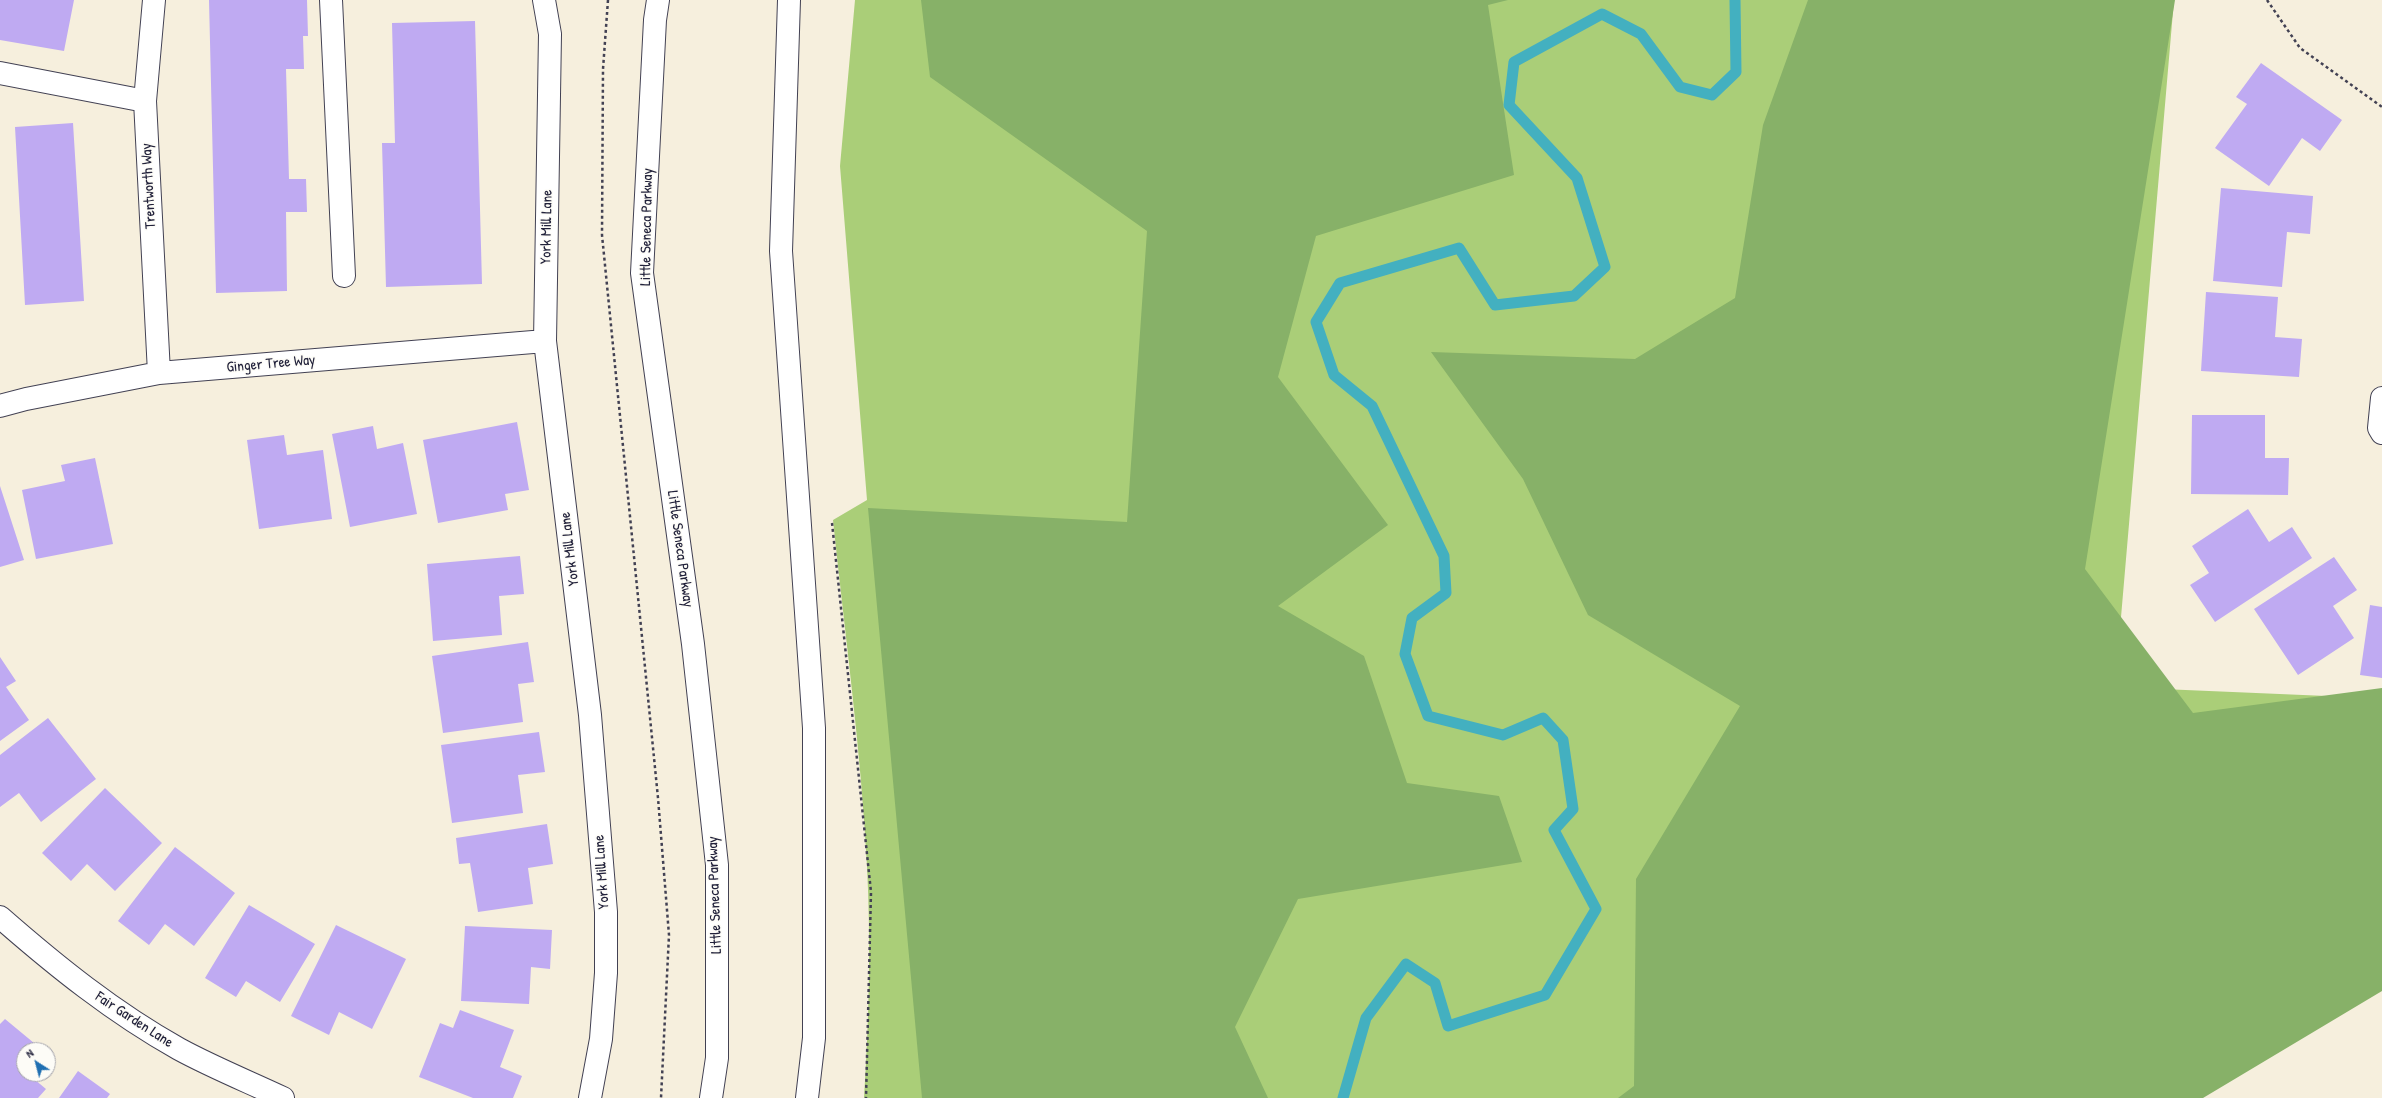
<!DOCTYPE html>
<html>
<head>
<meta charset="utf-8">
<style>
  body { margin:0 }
  #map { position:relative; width:2382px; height:1098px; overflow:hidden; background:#f6efdd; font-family:"Patrick Hand",sans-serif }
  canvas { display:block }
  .north { position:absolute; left:16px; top:1042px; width:40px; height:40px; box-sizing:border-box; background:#fdfcf7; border:1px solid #a5a5ac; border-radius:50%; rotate:324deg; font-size:11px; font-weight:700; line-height:16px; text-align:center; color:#22223b }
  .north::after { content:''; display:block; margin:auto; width:14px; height:18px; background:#1f6fb2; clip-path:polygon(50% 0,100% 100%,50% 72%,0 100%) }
</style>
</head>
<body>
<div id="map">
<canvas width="2382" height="1098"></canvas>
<div class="north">N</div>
</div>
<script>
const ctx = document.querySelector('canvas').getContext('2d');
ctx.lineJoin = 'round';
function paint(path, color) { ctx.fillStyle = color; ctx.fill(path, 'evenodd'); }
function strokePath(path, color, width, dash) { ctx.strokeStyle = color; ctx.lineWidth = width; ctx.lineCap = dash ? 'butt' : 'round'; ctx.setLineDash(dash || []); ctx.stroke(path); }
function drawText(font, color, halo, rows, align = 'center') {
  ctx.font = font + ' "Patrick Hand",sans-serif'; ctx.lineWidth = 3; ctx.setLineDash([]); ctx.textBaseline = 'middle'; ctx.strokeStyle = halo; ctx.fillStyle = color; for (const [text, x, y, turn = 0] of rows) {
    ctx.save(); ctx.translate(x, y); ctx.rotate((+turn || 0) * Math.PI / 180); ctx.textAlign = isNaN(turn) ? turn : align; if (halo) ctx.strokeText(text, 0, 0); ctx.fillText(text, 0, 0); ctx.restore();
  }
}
paint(new Path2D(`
  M855,0H2174L2115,687L2350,697L2135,1098H864C869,1021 871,943 867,866C861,750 845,635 833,520L867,500L840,166Z`), '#aace78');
paint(new Path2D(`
  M921,0H1508L1488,5L1514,175L1316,236L1278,377L1388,525L1278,606L1364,656L1407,783L1499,796L1522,862L1298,899L1235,1027L1268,1098H922L868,508L1127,522L1147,231L930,77Z
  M1808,0H2175L2085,569L2193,713L2382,688V991L2203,1098H1618L1634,1086L1636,879L1740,706L1588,615L1523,479L1431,352L1635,359L1735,298L1763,125Z`), '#87b168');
strokePath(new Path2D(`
  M1343,1098L1366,1018L1406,964L1435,983L1448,1026L1545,995L1596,909L1554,830L1573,809L1563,740L1543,718L1503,735L1428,716L1405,654L1412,618L1446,593L1444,556L1372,406L1334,375L1316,322L1340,283L1459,248L1495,305L1574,296L1605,267L1577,178L1509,105L1514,62L1602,14L1641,34L1680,87L1712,95L1736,72L1735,0`), '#43b0c0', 11);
paint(new Path2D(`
  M0,0H74L64,51L0,40Z
  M209,0H307L308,36H303L304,69H286L289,179H306L307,212H286L287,291L216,293Z
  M475,21L482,284L386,287L382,143H395L392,23Z
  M2261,63L2342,120L2320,151L2302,138L2269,186L2215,148L2247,104L2236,97Z
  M73,123L84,301L25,305L15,127Z
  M2221,188L2313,196L2310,234L2287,232L2282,287L2213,281Z
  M2206,292L2278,297L2275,337L2302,339L2299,377L2201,371Z
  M2192,415H2265V458H2289L2288,495L2191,494Z
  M517,422L529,490L505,494L508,510L438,523L423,440Z
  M373,426L377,449L403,443L417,514L350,527L332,434Z
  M284,435L287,455L323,450L332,519L259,529L247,440Z
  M95,458L113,544L36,559L22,490L65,481L61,465Z
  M0,486L24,560L0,567Z
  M2248,509L2269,542L2292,527L2312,558L2215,622L2190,585L2209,573L2192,546Z
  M520,556L524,594L499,596L502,635L433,641L427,564Z
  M2334,557L2357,590L2333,606L2354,638L2298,675L2254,609Z
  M2370,605L2382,607V678L2360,675Z
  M528,642L534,682L518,684L523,722L443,733L432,656Z
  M0,657L16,681L6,687L29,720L0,741Z
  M48,718L96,779L41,822L19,793L0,807V755Z
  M539,732L545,772L518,775L523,813L452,823L441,745Z
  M105,788L162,843L115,891L87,864L71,881L42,853Z
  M547,824L553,864L528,868L533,904L478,912L470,863L459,864L456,838Z
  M175,847L235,893L194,946L165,924L149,945L118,921Z
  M249,905L315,944L280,1002L246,981L236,997L205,978Z
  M336,925L406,959L372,1029L339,1012L329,1035L291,1016Z
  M465,926L552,930L550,969L531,967L529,1004L461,1001Z
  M460,1010L514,1030L500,1067L522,1076L513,1098H473L419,1077L440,1023L453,1028Z
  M5,1019L34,1043L28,1050H24V1055L16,1064L24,1070V1074H28L46,1089L38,1098H0V1024Z
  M78,1071L110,1094L107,1098H59Z`), '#bfaaf2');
const minor = new Path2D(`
  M154,0L145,101L159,373
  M331,0L344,276
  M544,0L550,34L545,341L590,715L606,912V973L601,1039L590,1098
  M658,0L655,20L642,273L693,644L717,865V1058L711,1098
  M789,0L781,251L814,728V1038L807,1098
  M0,73L145,101
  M2382,398L2379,428L2382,433
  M0,406L26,399L159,373L545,341
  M0,917C56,966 113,1012 179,1049C212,1067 249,1082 283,1098`);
strokePath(minor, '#424153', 24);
strokePath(new Path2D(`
  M608,0L603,69L602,235L658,798L669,935L661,1098
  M2267,0L2300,48L2382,107
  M832,523L871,892L866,1098`), '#424153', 2.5, [3, 3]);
strokePath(minor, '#fff', 22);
drawText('15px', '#22223b', '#fdfcf7', [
  ["Trentworth Way",149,186,-93],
  ["York Mill Lane",547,227,-89],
  ["Little Seneca Parkway",647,227,-89],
  ["Ginger Tree Way",271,364,-5],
  ["York Mill Lane",570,549,-97],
  ["Little Seneca Parkway",680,549,82],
  ["York Mill Lane",602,872,-94],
  ["Little Seneca Parkway",715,895,-92],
  ["Fair Garden Lane",134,1020,33]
]);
</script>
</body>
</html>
